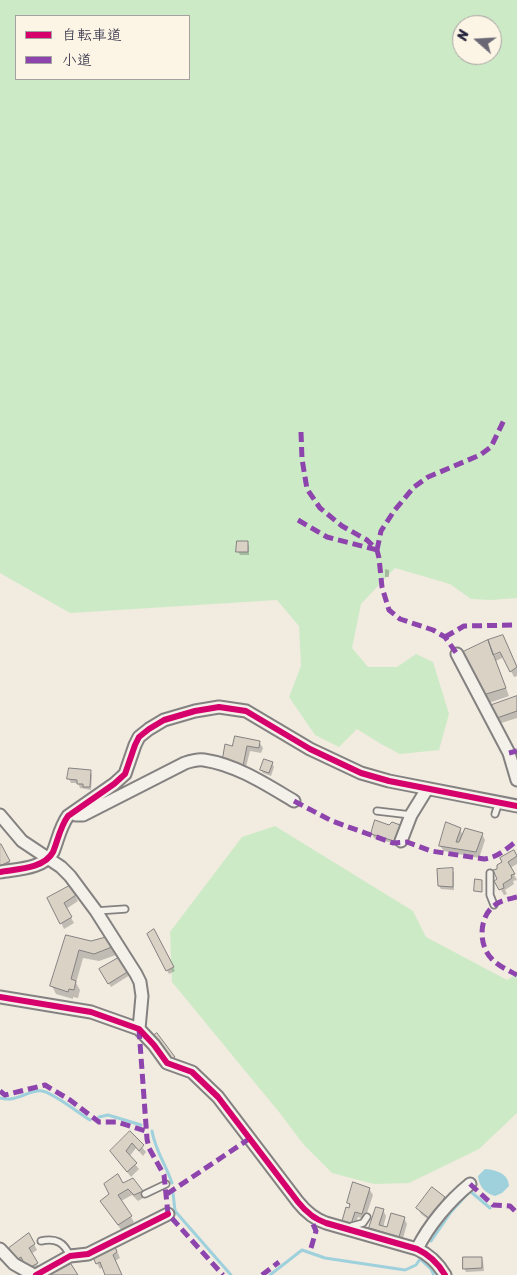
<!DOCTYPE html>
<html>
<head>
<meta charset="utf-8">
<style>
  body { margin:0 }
  #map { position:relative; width:517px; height:1275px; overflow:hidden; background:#f1ebe0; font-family:Sriracha,"Klee One",sans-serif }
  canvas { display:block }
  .legend { position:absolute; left:15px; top:15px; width:175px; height:65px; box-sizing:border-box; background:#fcf5e5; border:1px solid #a5a1a1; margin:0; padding:6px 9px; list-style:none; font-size:15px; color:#22223b }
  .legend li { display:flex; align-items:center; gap:10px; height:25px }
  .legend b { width:25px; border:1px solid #a5a1a1 }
  .north { position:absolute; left:452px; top:15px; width:50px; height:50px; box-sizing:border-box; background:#fcf5e5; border:1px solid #a5a1a1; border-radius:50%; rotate:289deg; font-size:14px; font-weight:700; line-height:20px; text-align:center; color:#22223b }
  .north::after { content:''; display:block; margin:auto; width:18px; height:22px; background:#6a6875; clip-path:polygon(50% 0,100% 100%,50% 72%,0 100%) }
</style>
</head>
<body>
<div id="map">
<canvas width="517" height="1275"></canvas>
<ul class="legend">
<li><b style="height:6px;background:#d6006c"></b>自転車道</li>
<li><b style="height:6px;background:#8e44ad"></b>小道</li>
</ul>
<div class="north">N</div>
</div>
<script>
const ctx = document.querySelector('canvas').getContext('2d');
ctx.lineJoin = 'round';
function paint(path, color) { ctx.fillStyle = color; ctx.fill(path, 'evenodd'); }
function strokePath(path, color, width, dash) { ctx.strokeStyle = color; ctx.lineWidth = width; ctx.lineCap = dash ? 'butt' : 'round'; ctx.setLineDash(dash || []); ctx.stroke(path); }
paint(new Path2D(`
  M0,0H517V598L491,600L471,599L450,584L395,568L361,604L352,648L368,667H397L416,654L433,662L449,714L439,750L400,754L381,744L357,729L339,747L315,735L289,697L301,666L299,626L277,600L70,613L0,573ZM16,16H189V79H16ZM462,25H492V55H462Z
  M275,826L413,911L426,937L507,980L517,974V1113L479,1149L409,1183L374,1184L332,1173L304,1145L279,1112L172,982L170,932L242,837Z`), '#cdeac6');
paint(new Path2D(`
  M485,1169C496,1170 508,1173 509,1186L502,1193L495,1196C485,1193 479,1187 478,1176Z`), '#9ed1dc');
paint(new Path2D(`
  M247,542L249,546V555H240L238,551Z
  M385,569L389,570V577H385Z
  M506,642L517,668V676L514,677L504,657L496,661L509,696L489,703L465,653ZM506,650L493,656V653Z
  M517,698V718L498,724L495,719Z
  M259,742L263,748L261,753L250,751L245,771L227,766L233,748Z
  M272,763L274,767L271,776L263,773L261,770Z
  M90,771L92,775L91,790L80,788L78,783H71L69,779Z
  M389,826L402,827L396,844L374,838L372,834Z
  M460,829L463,836L482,834L485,840L479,858L444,851L440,846Z
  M1,845L11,865L3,869L0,862Z
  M514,851L517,856V864L510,868L517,880L513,881L514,884L505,890L507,894L504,895L496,881L498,879V870Z
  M452,870L454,873V890L441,889L439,886Z
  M70,886L78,901L66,909L74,923L64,929L49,898Z
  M154,931L175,971L169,974L149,934Z
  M67,936L91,942L105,939L116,955L99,961L83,958L76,983L80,990L78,998L73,997V999L56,994L52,986Z
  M120,959L130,975L111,987L101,970Z
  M130,1133L146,1152L143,1156L136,1148L129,1157L139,1169L131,1177L115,1157Z
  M123,1185L142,1191L145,1197L138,1201L132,1195L121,1201L134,1222L122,1231L105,1207Z
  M369,1189L373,1195L365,1219L358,1217L354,1229L347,1227L343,1221L351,1207L348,1203Z
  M444,1197L447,1203L434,1224L421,1214L418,1208Z
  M383,1210L386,1216L383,1228L387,1229L404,1218L407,1224L402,1242L374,1234L371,1228Z
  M29,1235L37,1250L31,1254L40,1269L31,1274L25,1262L20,1265L11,1248Z
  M117,1251L120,1258L115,1261L121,1275H107L103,1267L100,1269L97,1263Z
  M481,1258L483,1261L484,1271L466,1272L464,1268Z`), '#0003');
strokePath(new Path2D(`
  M0,1098C17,1103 29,1089 42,1091C52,1092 80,1114 90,1120
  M99,1117L108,1115L141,1125
  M152,1131C155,1150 166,1165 172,1183
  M173,1193L175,1211L231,1275
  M431,1241L451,1212L470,1191L490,1208
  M270,1275L302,1250L325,1258L405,1270L416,1265L420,1259L431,1269L434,1275`), '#9ed1dc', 3);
const building = new Path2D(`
  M237,541H248V552H236Z
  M503,635L517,667L510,672L500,652L493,655L488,640Z
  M488,640L506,688L483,695L463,652Z
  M517,696V711L494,719L489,706Z
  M235,736L260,741L259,748L247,746L243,766L222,761L225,744L232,746Z
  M264,759L273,762L269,773L260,770Z
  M69,768L91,770L90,787H83V784H77V780L67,779Z
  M375,820L389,825L392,822L403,826L400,833H397L394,841L371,834Z
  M446,822L461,828L456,842H459L465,828L483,833L476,852L439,846Z
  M0,844H1L10,861L0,866Z
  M514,850L517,856L508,862L515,874L511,875L512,878L503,884L504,888L499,890L494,881L497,879L493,870L497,869V865L502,862L500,858Z
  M453,868V887L438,886L437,869Z
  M475,879L482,880V892L474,891Z
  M71,885L76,895L64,903L72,917L60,924L47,898Z
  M154,929L174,967L166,971L147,934Z
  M66,935L91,941L106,937L112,947L94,954L79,950L71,979L76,981L74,990L69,989L68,992L50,986Z
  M120,957L129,971L108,984L99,969Z
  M157,1033L175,1057L172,1059L170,1056L169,1058L153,1036Z
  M130,1131L144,1145L139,1151L132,1143L126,1151L137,1163L127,1172L110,1151Z
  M118,1174L123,1183L133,1178L143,1191L134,1195L128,1189L118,1195L132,1216L118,1225L100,1201L109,1194L104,1184Z
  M353,1182L370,1188L362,1214L355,1212L351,1224L342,1221L346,1207L349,1208L350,1204L347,1203Z
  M432,1187L445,1197L430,1219L416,1208Z
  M376,1207L384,1209L379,1225L387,1227L391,1213L405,1217L399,1237L369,1228Z
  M29,1233L35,1244L29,1248L38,1263L27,1269L21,1257L16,1260L9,1248Z
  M114,1244L117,1252L113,1255L122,1275H105L100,1262L96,1264L92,1255Z
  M463,1257H482V1268L463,1269Z
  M71,1264L78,1275H49Z`);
paint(building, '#d9d2c5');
strokePath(building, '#848181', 1);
const service = new Path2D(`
  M377,811L411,815
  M495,814L499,802
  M490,873V895L494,905
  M96,911L125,909
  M145,1194L166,1184
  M350,1230L352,1226L363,1223L367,1217
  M41,1241C56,1238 64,1242 70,1256`);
const minor = new Path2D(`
  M457,654L509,753L517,780
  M0,815L22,841L61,867L70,876L96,911L136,974L140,982L142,996L139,1029
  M76,815H83L185,763C191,761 198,759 204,760C237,765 267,785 294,801
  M401,841L411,815L427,789
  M0,872C16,869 44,869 53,852C58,840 60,827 68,816L114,784L125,774L135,745L139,737L149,729L164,720L195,711L219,707L246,711L310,749L361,773L389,781L517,806
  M0,997L91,1012L139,1029L154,1045L167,1063L192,1072L218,1097L298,1202C306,1212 314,1219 326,1223L417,1249C430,1255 438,1263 445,1275
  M0,1249L14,1264L34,1275
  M417,1249C429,1225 449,1201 470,1184
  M36,1275L70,1256L88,1254L168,1214`);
strokePath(service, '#848181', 9);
strokePath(minor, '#848181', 15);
strokePath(service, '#f4f1ea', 5.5);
strokePath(minor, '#f4f1ea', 11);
strokePath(new Path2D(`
  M301,432L302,459L307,489L320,508L342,526L367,540L377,550L379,558L382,587L389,610L400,619L433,630L445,637L457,654
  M298,520L327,537L377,550
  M377,550L381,531L394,511L414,487L428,477L480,455L491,447L504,420
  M445,637L464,626L517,625
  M509,753L517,751
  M294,801L332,821L393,843L407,842L431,851L484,859C497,858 507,848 517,841
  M517,897C510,899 501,900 495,905C479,916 478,944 491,958C498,966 508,970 517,975
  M139,1029L147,1139L149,1148L164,1175L168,1214L223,1275
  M0,1091L5,1095L45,1085L70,1100L99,1122H117L146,1131
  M470,1184L493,1205L510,1206L517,1213
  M167,1194L249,1139
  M311,1248L316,1231L312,1222L314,1218
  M262,1275L279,1262`), '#8e44ad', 5, [10, 5]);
strokePath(new Path2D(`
  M0,872C16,869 44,869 53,852C58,840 60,827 68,816L114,784L125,774L135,745L139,737L149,729L164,720L195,711L219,707L246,711L310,749L361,773L389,781L517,806
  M0,997L91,1012L139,1029L154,1045L167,1063L192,1072L218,1097L298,1202C306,1212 314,1219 326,1223L417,1249C430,1255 438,1263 445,1275
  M36,1275L70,1256L88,1254L168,1214`), '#d6006c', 6);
</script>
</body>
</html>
